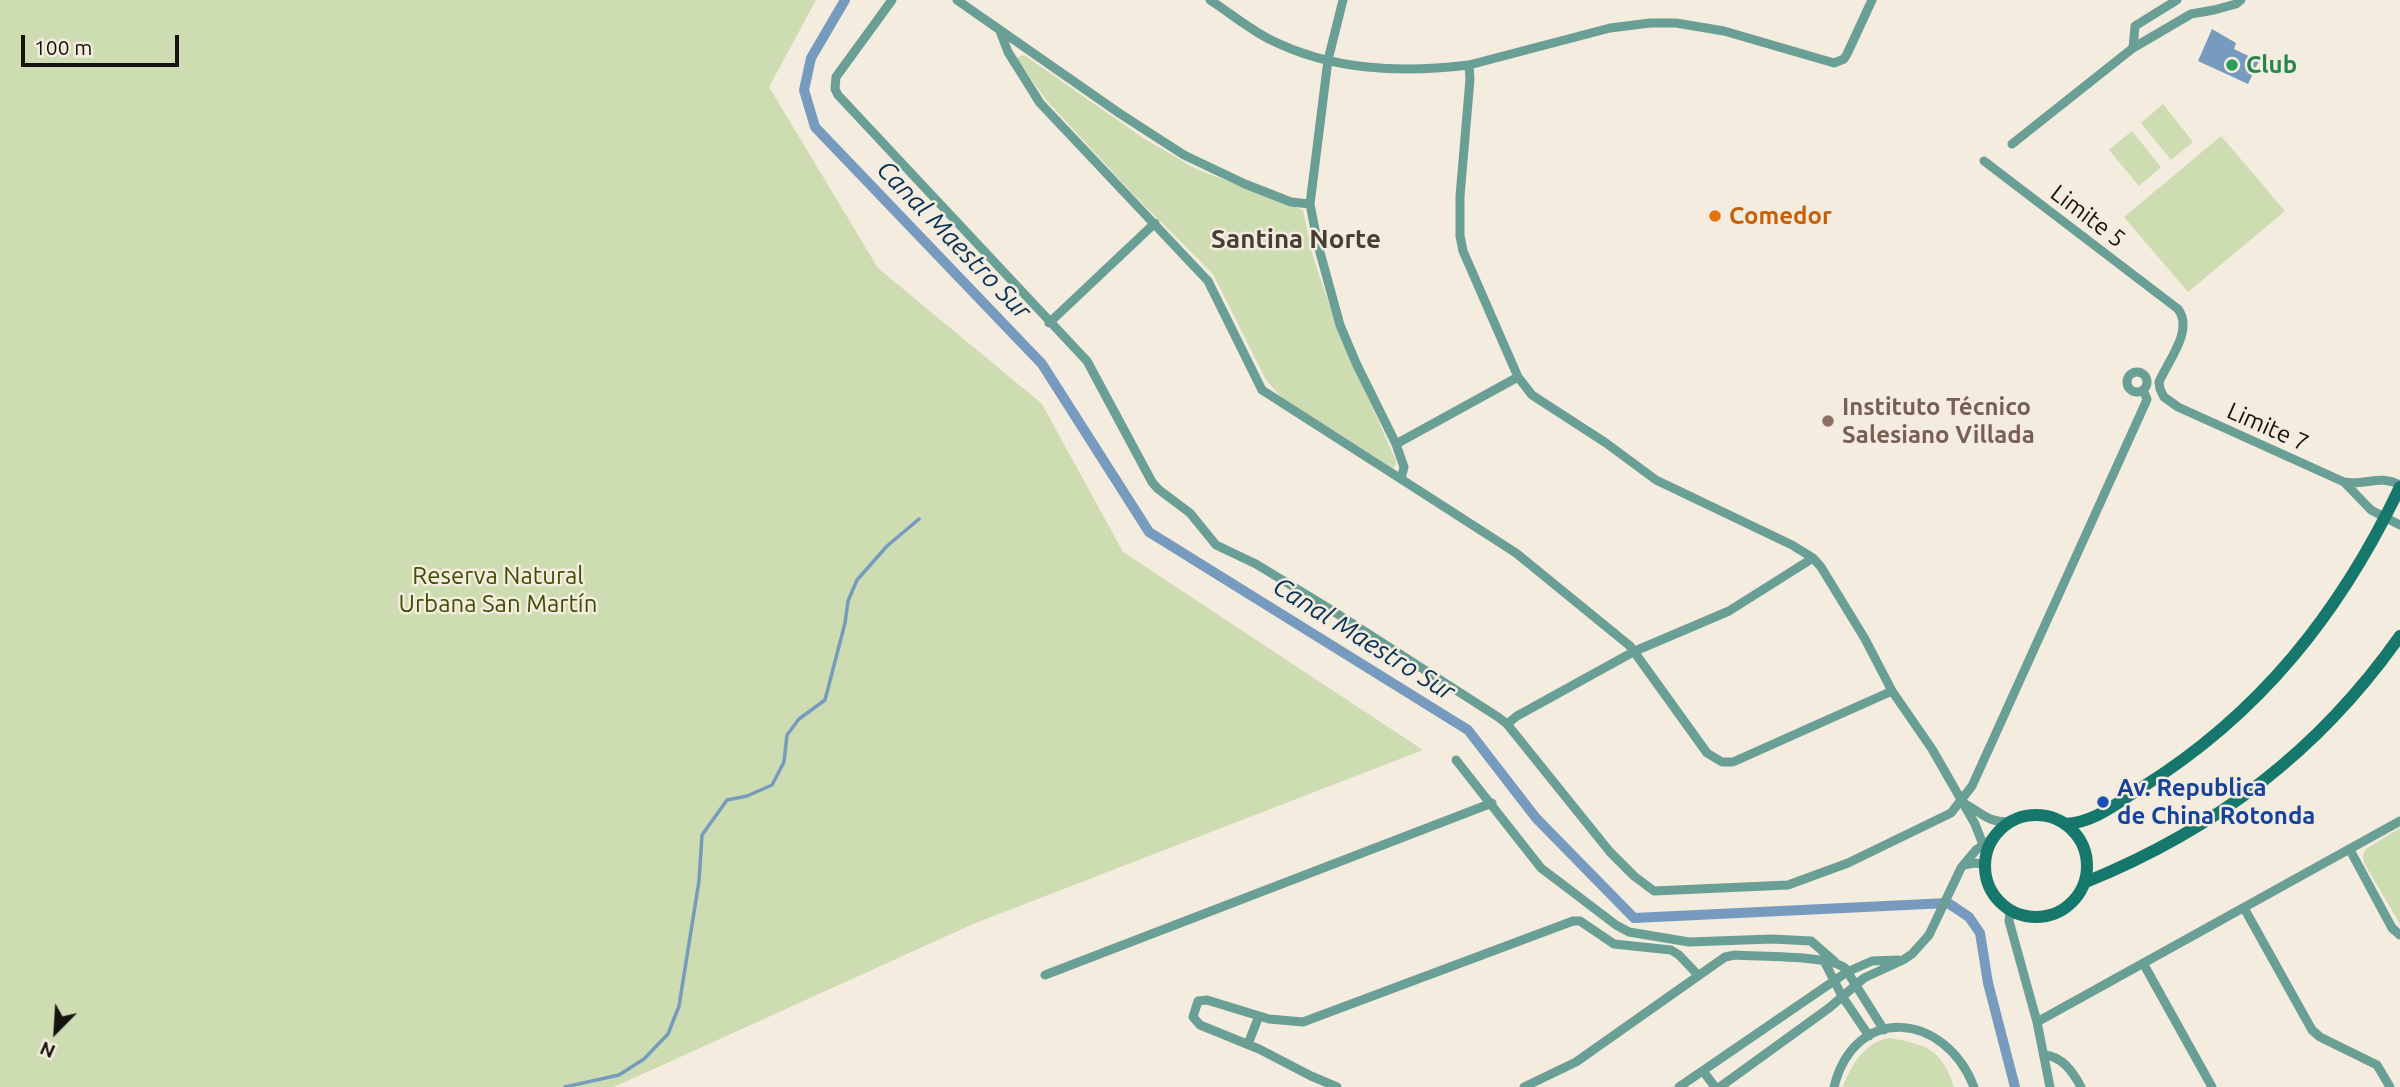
<!DOCTYPE html>
<html>
<head>
<meta charset="utf-8">
<style>
  body { margin:0 }
  #map { position:relative; width:2400px; height:1087px; overflow:hidden; background:#f4ecde; font-family:Ubuntu,sans-serif }
  canvas { display:block }
  .north { position:absolute; left:21px; top:996px; width:70px; height:70px; -webkit-text-stroke:5px #f4ecde; paint-order:stroke; rotate:204deg; font-size:19px; font-weight:700; line-height:28px; text-align:center; color:#15130e }
  .north::after { content:''; display:block; margin:auto; width:24px; height:32px; background:#15130e; clip-path:polygon(50% 0,100% 100%,50% 72%,0 100%) }
  .scale { position:absolute; left:21px; top:35px; width:158px; height:32px; box-sizing:border-box; border:4px solid #15130e; border-top:0; padding-left:9px; font-size:21px; line-height:24px; white-space:nowrap; color:#15130e; -webkit-text-stroke:5px #f4ecde; paint-order:stroke }
</style>
</head>
<body>
<div id="map">
<canvas width="2400" height="1087"></canvas>
<div class="north">N</div>
<div class="scale">100 m</div>
</div>
<script>
const ctx = document.querySelector('canvas').getContext('2d');
ctx.lineJoin = 'round';
function paint(path, color) { ctx.fillStyle = color; ctx.fill(path, 'evenodd'); }
function strokePath(path, color, width, dash) { ctx.strokeStyle = color; ctx.lineWidth = width; ctx.lineCap = dash ? 'butt' : 'round'; ctx.setLineDash(dash || []); ctx.stroke(path); }
function drawText(font, color, halo, rows, align = 'center') {
  ctx.font = font + ' Ubuntu,sans-serif'; ctx.lineWidth = 5; ctx.setLineDash([]); ctx.textBaseline = 'middle'; ctx.strokeStyle = halo; ctx.fillStyle = color; for (const [text, x, y, turn = 0] of rows) {
    ctx.save(); ctx.translate(x, y); ctx.rotate((+turn || 0) * Math.PI / 180); ctx.textAlign = isNaN(turn) ? turn : align; if (halo) ctx.strokeText(text, 0, 0); ctx.fillText(text, 0, 0); ctx.restore();
  }
}
paint(new Path2D(`
  M0,0H816L769,87L878,268L1042,404L1123,552L1423,750L973,924L614,1087H0Z
  M1024,55L1143,138L1196,169L1303,210L1313,257L1338,330L1396,461L1395,467L1393,468L1282,398L1266,380L1213,274L1133,194L1047,101L1016,58Z
  M2163,104L2193,142L2171,160L2141,123Z
  M2132,131L2161,167L2139,186L2109,150Z
  M2221,136L2285,211L2188,292L2124,217Z
  M2400,828V924L2364,863L2363,855L2366,849Z
  M1891,1038C1929,1046 1941,1049 1954,1087H1843C1851,1065 1866,1040 1891,1038Z`), '#cddcb1');
paint(new Path2D(`
  M2212,29L2236,43L2234,49L2259,61L2248,84L2198,61Z`), '#779bbf');
strokePath(new Path2D(`
  M565,1087L619,1075L644,1059L668,1034L679,1006L699,881L702,835L727,800L747,796L772,785L784,762L787,735L799,719L825,700L845,623L848,601L857,580L887,546L919,519`), '#779bbf', 3.5);
strokePath(new Path2D(`
  M845,0L811,58L804,90L815,127L1042,364L1149,532L1468,730L1536,818L1634,918L1948,903L1969,917L1980,933L1988,983L2015,1087`), '#779bbf', 10);
strokePath(new Path2D(`
  M892,0L836,77L835,89L838,95L1087,361L1152,482L1158,489L1190,513L1216,545L1256,564L1325,606L1498,717L1507,724L1610,852L1634,876L1654,891L1788,885L1848,863L1951,813L1972,786L2145,404L2147,399L2143,390
  M957,0L1119,113L1184,155L1245,184L1291,202L1310,204
  M1210,0C1230,13 1248,28 1269,39C1332,71 1401,73 1469,65
  M1343,0L1328,60L1310,204L1318,245L1340,325L1356,363L1396,444
  M1872,0L1847,54L1844,59L1834,63L1724,31L1676,23H1650L1610,28L1469,65L1470,79L1460,196V236L1463,251L1518,377L1532,395L1606,443L1656,480L1792,545L1813,558L1821,567L1865,639L1892,691L1932,749L1975,824L1986,852
  M1000,31L1008,52L1040,103L1208,281L1262,390L1401,479
  M2133,48L2135,26L2177,0
  M2012,144L2133,48L2191,14L2214,10L2236,4L2241,0
  M1984,161L2178,309C2194,330 2168,361 2159,382L2160,389L2164,397L2178,407L2344,482C2365,486 2380,474 2400,485
  M1049,323L1155,223
  M2127 382a10 10 0 1 1 20 0a10 10 0 1 1-20 0Z
  M1518,377L1396,444L1404,467L1401,479L1516,553L1630,646L1707,753L1722,762H1733L1892,691
  M2344,482L2371,510L2400,525
  M1507,724L1517,716L1635,651L1729,611L1813,558
  M1456,760L1541,868L1616,925L1629,932L1689,942L1772,939L1811,941L1835,962
  M1961,802C1981,811 1986,823 2010,822
  M2350,850L2392,928L2400,935
  M1964,865L1974,863L1984,864
  M2244,908L2312,1030L2320,1037L2377,1065L2390,1087
  M2010,911L2009,921L2037,1022L2050,1087
  M1824,961L1842,996L1869,1036
  M2143,963L2212,1087
  M1045,975L1492,803
  M2037,1022L2400,821
  M1248,1044L1259,1016
  M2044,1055C2062,1056 2073,1072 2081,1087
  M1703,1071L1715,1087
  M1337,1087L1311,1076L1259,1049L1200,1025L1193,1017L1198,1001L1207,1000L1269,1019L1303,1022L1573,921H1580L1614,944L1671,950L1679,955L1698,975
  M1524,1087L1576,1062L1725,957L1735,955C1759,957 1829,955 1845,968L1884,1030
  M1679,1087L1847,972L1872,961L1898,960
  M1720,1087L1829,1008L1864,978L1903,960L1912,954L1929,935L1961,868L1976,850L1993,838
  M1834,1087C1855,1003 1945,1012 1974,1087`), '#6a9f95', 9);
strokePath(new Path2D(`
  M1985 866a51 51 0 1 1 102 0a51 51 0 1 1-102 0Z
  M2065,824C2094,823 2117,803 2141,788C2260,714 2340,613 2400,487
  M2086,882C2216,829 2319,751 2400,636`), '#16786c', 12);
for (const [x, y, r, color] of [
  [2232,65,7,"#2e9e5b"],
  [1715,216,7,"#e8710a"],
  [1828,421,7,"#8d6e63"],
  [2103,802,7,"#1a4fb4"]
]) { const dot = new Path2D(); dot.arc(x, y, r, 0, 2 * Math.PI); ctx.fillStyle = color; ctx.fill(dot); strokePath(dot, '#f4ecde', 2.5); }
drawText('bold 24px', '#27864d', '#f4ecde', [
  ["Club",2246,65]
], 'left');
drawText('bold 24px', '#c56008', '#f4ecde', [
  ["Comedor",1729,216]
], 'left');
drawText('24px', '#15130e', '#f4ecde', [
  ["Limite 5",2088,216,37],
  ["Limite 7",2268,427,24]
]);
drawText('bold 24px', '#785e54', '#f4ecde', [
  ["Instituto Técnico",1842,407],
  ["Salesiano Villada",1842,435]
], 'left');
drawText('24px', '#3d4e00', '#f4ecde', [
  ["Reserva Natural",498,576],
  ["Urbana San Martín",498,604]
]);
drawText('bold 24px', '#164399', '#f4ecde', [
  ["Av. Republica",2117,788],
  ["de China Rotonda",2117,816]
], 'left');
drawText('bold 26px', '#443e33', '#f4ecde', [
  ["Santina Norte",1296,239]
]);
drawText('italic 26px', '#073255', '#f4ecde', [
  ["Canal Maestro Sur",954,240,46],
  ["Canal Maestro Sur",1364,639,32]
]);
</script>
</body>
</html>
